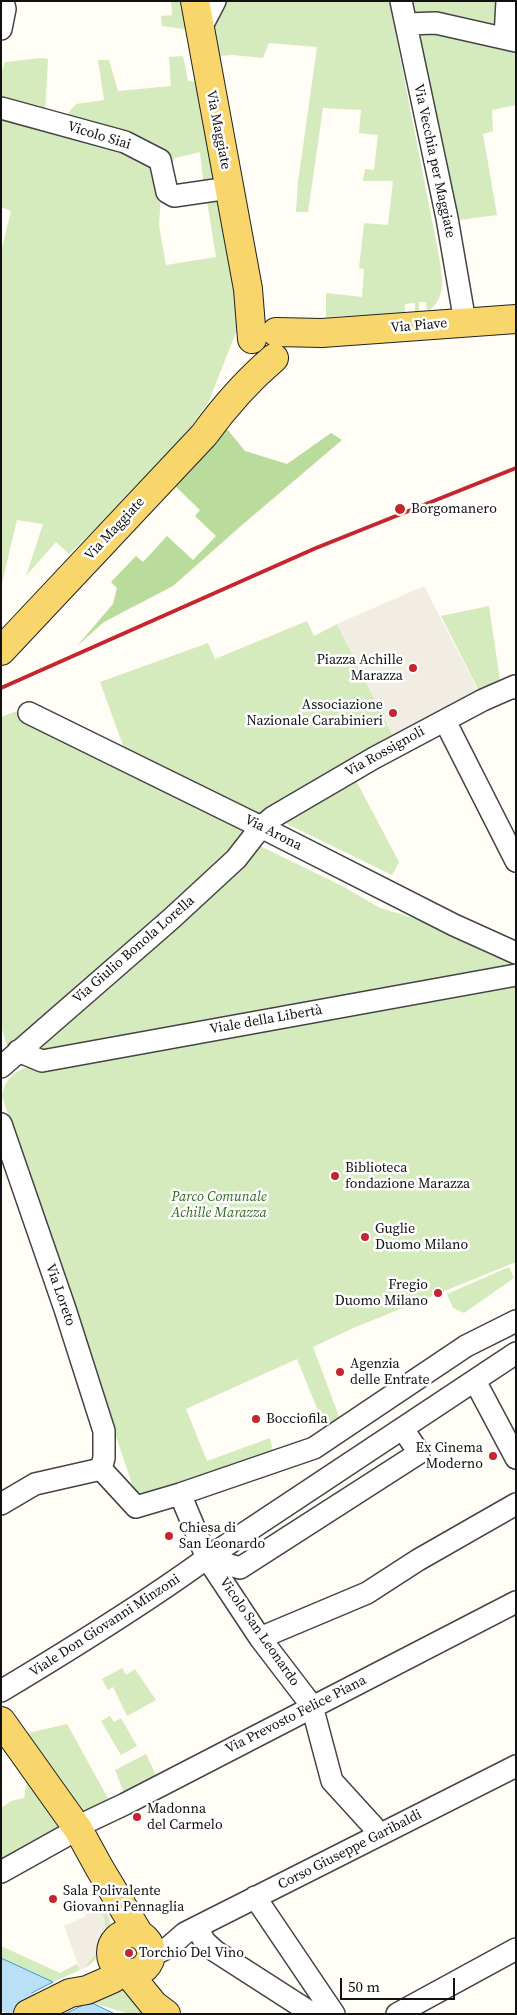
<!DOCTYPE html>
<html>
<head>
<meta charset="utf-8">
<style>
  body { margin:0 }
  #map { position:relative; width:517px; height:2015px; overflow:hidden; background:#fffdf5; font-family:"Source Serif 4",serif }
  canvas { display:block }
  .frame { position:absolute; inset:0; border:2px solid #111; pointer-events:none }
  .scale { position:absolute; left:340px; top:1978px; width:115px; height:22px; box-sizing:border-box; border:2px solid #111; border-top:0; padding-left:6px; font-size:15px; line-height:18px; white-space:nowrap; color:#111; -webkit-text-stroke:4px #fff; paint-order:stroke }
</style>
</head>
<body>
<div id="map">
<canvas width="517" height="2015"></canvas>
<div class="frame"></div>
<div class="scale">50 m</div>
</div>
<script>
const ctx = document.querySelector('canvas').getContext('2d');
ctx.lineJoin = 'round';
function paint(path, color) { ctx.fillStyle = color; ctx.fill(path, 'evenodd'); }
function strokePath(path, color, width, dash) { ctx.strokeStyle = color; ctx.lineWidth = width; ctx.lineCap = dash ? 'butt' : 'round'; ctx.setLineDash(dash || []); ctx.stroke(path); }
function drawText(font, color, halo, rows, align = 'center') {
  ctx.font = font + ' "Source Serif 4",serif'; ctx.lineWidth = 5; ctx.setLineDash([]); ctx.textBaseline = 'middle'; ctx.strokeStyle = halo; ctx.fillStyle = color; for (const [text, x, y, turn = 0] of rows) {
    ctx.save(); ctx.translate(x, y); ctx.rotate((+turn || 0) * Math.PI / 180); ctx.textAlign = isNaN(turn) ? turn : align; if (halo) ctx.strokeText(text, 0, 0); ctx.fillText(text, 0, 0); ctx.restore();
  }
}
paint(new Path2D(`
  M171,1H184L189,30L162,26L161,16L172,15Z
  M223,1H389L439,256C442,278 448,297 427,312L426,302H419V312L415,313V303L405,304V313L326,317V293L362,297L364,269L359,268L364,223L388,225L393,181H363L365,169L374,170L378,135L359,133L361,110L323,108L308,212H296L298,182L317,47L269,43L263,58L233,55L220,56L212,24Z
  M407,1H516V35L410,14Z
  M410,28L516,48V105L492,110L493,131L483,134L497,215L459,220L443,165Z
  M183,56L188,81L198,82L217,183L204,186L200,152L175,158L169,167L65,117L76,104L104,100L98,60H109L118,91L171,86L169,57Z
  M42,58L48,59L45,115L1,101V73L5,62Z
  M1,115L157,163L161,193L159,225L166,265L216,257L207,201L221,199L238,297V327L209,401L169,459L69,554L56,542L26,576L43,524L17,520L1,587V252L11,211L1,207Z
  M489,606L500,680L493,686L480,693L441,616Z
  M307,621L314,636L337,624L394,738L250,841L344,887L380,908L420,920L490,955L516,965L42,1061L9,1052L1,1026V717L22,709L129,762L100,682L208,643L215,659Z
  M351,771L399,862L392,875L273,817Z
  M516,980V1262L351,1329L313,1347L340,1419L325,1428L297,1359L186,1409L207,1461L270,1438L274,1456L137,1499L2,1096C4,1080 13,1073 27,1067Z
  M509,1267L514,1278L464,1313L453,1308L447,1294Z
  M122,1668L126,1675L135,1669L156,1700L127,1716L113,1687L108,1690L102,1679Z
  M110,1716L114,1722L121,1718L137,1746L121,1755L101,1721Z
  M67,1724L110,1802L83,1817L24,1734Z
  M146,1754L158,1779L125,1795L115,1770Z
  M28,1773L68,1828L1,1863V1808L11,1801L24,1798Z
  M102,1903C115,1928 111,1922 102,1944C97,1955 97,1960 87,1967V1963C95,1956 95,1952 97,1943C99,1938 104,1933 105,1928C106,1920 101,1912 98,1906Z
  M1,1946L60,1973L77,1964L80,1970L53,1982L1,1958Z
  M123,1988L149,2014H129L90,2002Z`), '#d5ebbd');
paint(new Path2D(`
  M223,424L245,451L287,464L331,433L342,440L242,525L173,586L104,622L77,646L113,604L117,588L111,582L136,556L143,562L167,536L193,560L216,536L195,516L200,510L173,484Z`), '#b9dc9c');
paint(new Path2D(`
  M424,586L483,700L398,746L337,624Z
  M96,1900L106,1925L98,1940L96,1954L87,1963V1967L80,1970L64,1926L86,1916L83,1905Z`), '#f1ede2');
const water = new Path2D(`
  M1,1958L53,1982L1,2009Z
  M90,2002L115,2014H65Z`);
paint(water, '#b9e0f7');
strokePath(water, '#3f96cf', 1);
strokePath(new Path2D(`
  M1,1996L47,2014`), '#b9e0f7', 28);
const minor = new Path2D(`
  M401,1L447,218L465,322
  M406,24L436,23L516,41
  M1,29L5,9L3,1
  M200,30L215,1
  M505,38L507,1
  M1,108L125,142L160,160L167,192L174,196L229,188
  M29,713L261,827L454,925L516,953
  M445,721L516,861
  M18,1051L42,1061L516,975
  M1,1067L171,919L236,859L261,827L273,817L374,758L483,700L515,686L516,688
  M1,1124L65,1309L104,1431V1458L101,1469
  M475,1381L516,1458
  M101,1469L136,1507L180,1494L314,1448L466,1346L516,1321
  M180,1494L207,1558L260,1638L312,1706L332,1781L373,1826L378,1835
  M1,1504L35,1484L101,1469
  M207,1558L240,1568L419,1453L403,1429
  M260,1638L367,1593L418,1560L516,1504
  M1,1691C71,1649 141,1606 207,1558L516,1353
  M1,1872L78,1829L87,1822L125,1804L516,1602
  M255,1897L334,2014
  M197,1928L205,1942L215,1951L313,2014
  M151,1956L169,1947L185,1933L516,1766
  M397,2014L516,1949`);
const major = new Path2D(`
  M195,1L248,289L252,339
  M276,332L322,333L516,319
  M1,651L204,435C225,406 247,381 274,358
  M1,1721L78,1829L100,1869L139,1934
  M111 1953a20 20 0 1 1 40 0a20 20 0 1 1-40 0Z
  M128,1973L154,2005L166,2014
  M28,2014L70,1993L87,1990L112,1979L123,1972`);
strokePath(minor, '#444', 24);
strokePath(major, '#222', 30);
strokePath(minor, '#fff', 21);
strokePath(major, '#f9d66b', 28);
strokePath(new Path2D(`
  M1,688L316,548L516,468`), '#c4262e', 4);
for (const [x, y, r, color] of [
  [400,509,6,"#c4262e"],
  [413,668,5,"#c4262e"],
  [393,713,5,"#c4262e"],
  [335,1176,5,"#c4262e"],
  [365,1237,5,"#c4262e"],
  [438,1293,5,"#c4262e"],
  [340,1372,5,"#c4262e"],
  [256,1419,5,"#c4262e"],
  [493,1456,5,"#c4262e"],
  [169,1536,5,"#c4262e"],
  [137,1817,5,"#c4262e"],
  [53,1899,5,"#c4262e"],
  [129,1953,5,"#c4262e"]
]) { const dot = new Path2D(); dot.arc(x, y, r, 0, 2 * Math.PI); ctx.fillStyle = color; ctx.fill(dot); strokePath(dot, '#fff', 2); }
drawText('14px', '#111', '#fff', [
  ["Via Maggiate",218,130,79],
  ["Vicolo Siai",99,136,17],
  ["Via Vecchia per Maggiate",434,161,78],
  ["Via Piave",419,326,-5],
  ["Via Maggiate",115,529,-47],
  ["Via Rossignoli",385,752,-29],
  ["Via Arona",273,833,27],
  ["Via Giulio Bonola Lorella",134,950,-41],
  ["Viale della Libertà",266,1020,-10],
  ["Via Loreto",60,1295,71],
  ["Viale Don Giovanni Minzoni",105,1626,-33],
  ["Vicolo San Leonardo",259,1632,55],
  ["Via Prevosto Felice Piana",296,1715,-27],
  ["Corso Giuseppe Garibaldi",350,1850,-27]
]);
drawText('14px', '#111', '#fff', [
  ["Borgomanero",411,509],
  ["Piazza Achille",403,660,"right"],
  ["Marazza",403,676,"right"],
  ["Associazione",383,705,"right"],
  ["Nazionale Carabinieri",383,721,"right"],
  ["Biblioteca",345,1168],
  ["fondazione Marazza",345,1184],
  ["Guglie",375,1229],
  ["Duomo Milano",375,1245],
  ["Fregio",428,1285,"right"],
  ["Duomo Milano",428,1301,"right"],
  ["Agenzia",350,1364],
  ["delle Entrate",350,1380],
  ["Bocciofila",266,1419],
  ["Ex Cinema",483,1448,"right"],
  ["Moderno",483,1464,"right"],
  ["Chiesa di",179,1528],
  ["San Leonardo",179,1544],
  ["Madonna",147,1809],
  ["del Carmelo",147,1825],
  ["Sala Polivalente",63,1891],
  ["Giovanni Pennaglia",63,1907],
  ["Torchio Del Vino",139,1953]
], 'left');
drawText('italic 14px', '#2f6b1f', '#fff', [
  ["Parco Comunale",219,1197],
  ["Achille Marazza",219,1213]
]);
</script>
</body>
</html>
